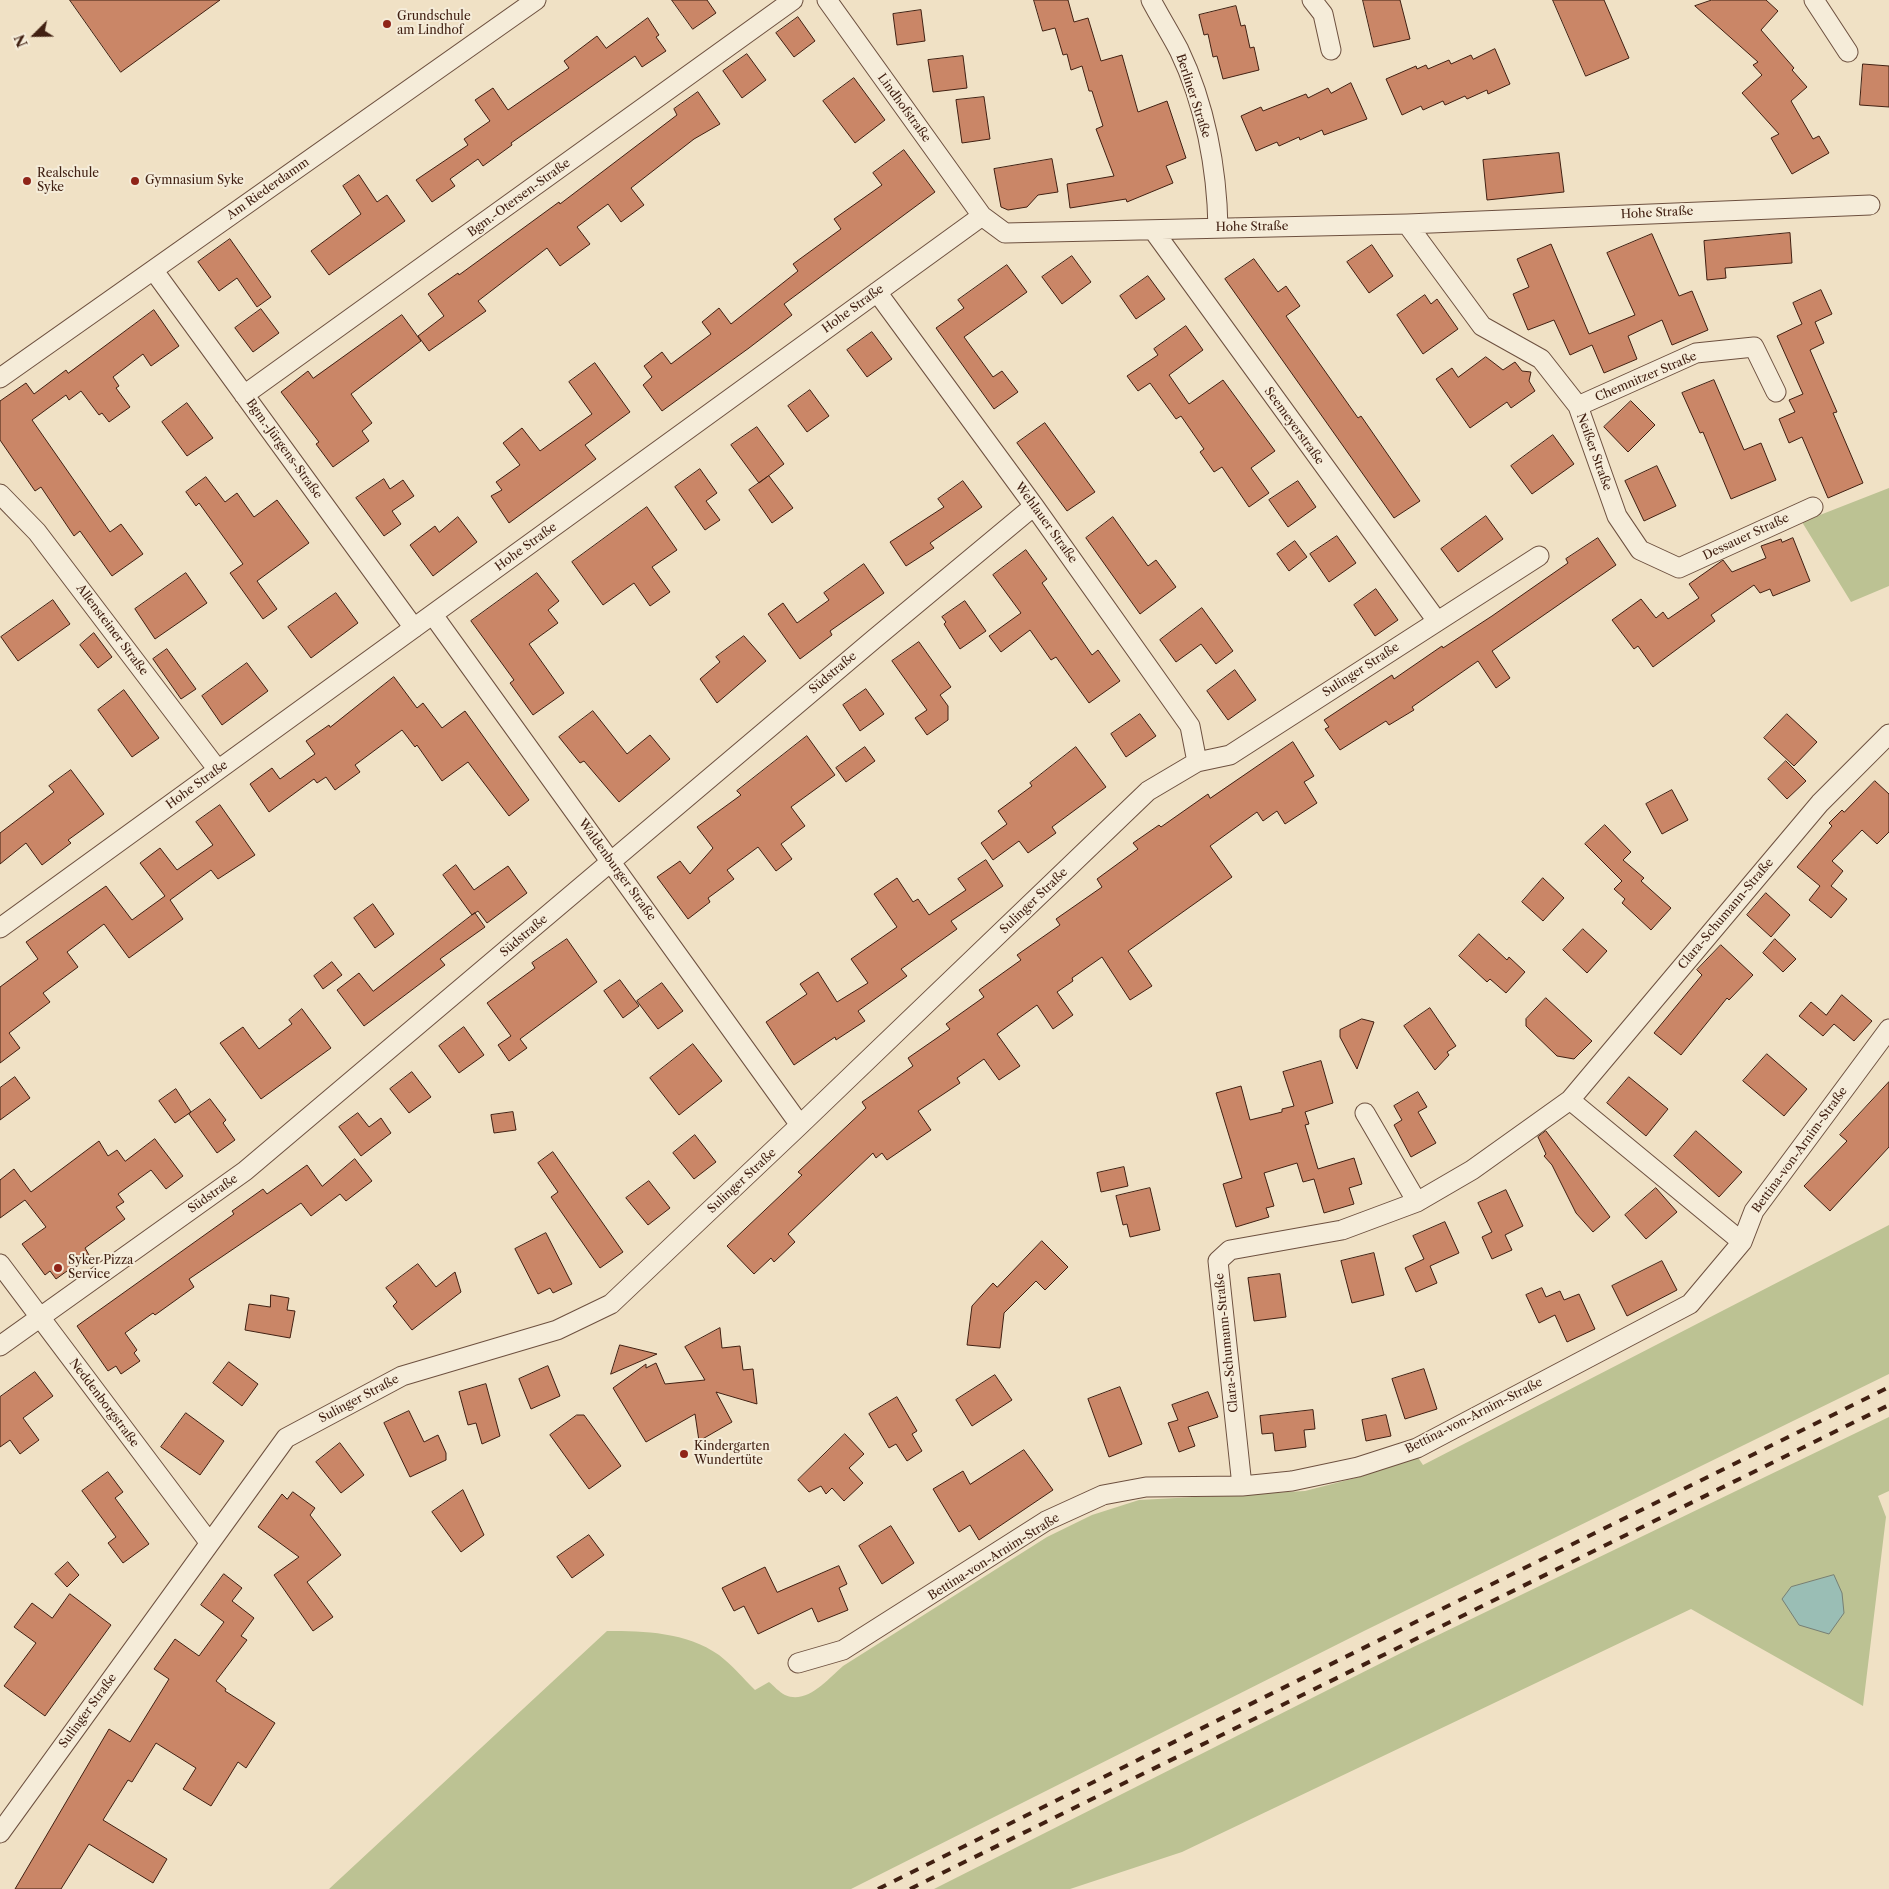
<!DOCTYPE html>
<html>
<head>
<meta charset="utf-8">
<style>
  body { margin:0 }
  #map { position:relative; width:1889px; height:1889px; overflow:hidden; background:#f0e1c5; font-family:"Libre Caslon Text",serif }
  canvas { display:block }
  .north { position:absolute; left:10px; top:10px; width:50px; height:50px; -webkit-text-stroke:4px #f5ecd9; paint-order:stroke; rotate:247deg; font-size:14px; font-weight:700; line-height:20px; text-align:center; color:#412012 }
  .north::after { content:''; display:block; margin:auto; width:18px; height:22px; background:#412012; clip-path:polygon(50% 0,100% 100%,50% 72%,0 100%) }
</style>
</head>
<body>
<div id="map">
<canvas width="1889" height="1889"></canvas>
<div class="north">N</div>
</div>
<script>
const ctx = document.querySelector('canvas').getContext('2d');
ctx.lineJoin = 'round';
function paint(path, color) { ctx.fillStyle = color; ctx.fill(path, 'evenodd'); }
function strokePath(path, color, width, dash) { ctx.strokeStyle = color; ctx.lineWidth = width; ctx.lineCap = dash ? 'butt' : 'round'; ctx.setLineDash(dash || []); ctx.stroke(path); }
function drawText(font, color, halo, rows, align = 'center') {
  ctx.font = font + ' "Libre Caslon Text",serif'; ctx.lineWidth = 4; ctx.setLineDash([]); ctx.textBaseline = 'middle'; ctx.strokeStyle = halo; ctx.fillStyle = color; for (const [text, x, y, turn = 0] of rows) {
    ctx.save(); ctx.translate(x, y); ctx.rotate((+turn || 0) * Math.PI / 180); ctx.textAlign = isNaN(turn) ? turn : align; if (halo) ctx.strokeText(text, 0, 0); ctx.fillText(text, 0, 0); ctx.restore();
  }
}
paint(new Path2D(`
  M1889,488V586L1851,602L1802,522Z
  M1889,1225V1374L1364,1631L851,1889H329L607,1631C645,1631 686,1632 719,1655C732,1665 743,1678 755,1690L769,1682C774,1686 779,1692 785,1695C807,1705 828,1679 843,1666L1047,1537L1092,1515L1139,1500L1305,1491L1363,1476L1417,1456L1423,1465Z
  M1889,1417V1491L1878,1496L1886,1517L1863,1706L1691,1609L1182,1852L1070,1889H934L1403,1652Z`), '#bcc293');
const water = new Path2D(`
  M1834,1575L1842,1593L1844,1613L1829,1634L1799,1625L1782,1599L1791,1587Z`);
paint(water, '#9abeb5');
strokePath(water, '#767f74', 1);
const building = new Path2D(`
  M70,0H220L121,72Z
  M672,0H707L716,13L693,29Z
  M1034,0H1068L1074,22L1088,18L1101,61L1122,55L1138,112L1167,101L1186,158L1166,166L1173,183L1127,202L1126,199L1070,208L1067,184L1114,176L1096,129L1103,126L1092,91H1089L1082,66L1071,70L1067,54L1063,55L1055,28L1043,31Z
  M1363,0H1400L1410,39L1374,47Z
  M1553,0H1604L1629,58L1586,76Z
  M1712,0H1766L1778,11L1761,30L1794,68L1792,70L1807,87L1791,101L1813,139L1819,136L1829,153L1792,174L1771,138L1779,134L1742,93L1762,75L1753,65L1758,62L1695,6Z
  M1236,6L1241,26L1245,25L1250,48L1254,47L1259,70L1223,79L1217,56L1213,57L1208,34L1204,35L1199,15Z
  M921,10L925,41L897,45L893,14Z
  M798,17L815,41L794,57L776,33Z
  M648,18L659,35L656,37L666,51L642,67L635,56L511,143L512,145L483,166L478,159L450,179L455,186L432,202L416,180L468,145L464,139L490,121L475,100L493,88L508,110L569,68L564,61L597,36L606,48Z
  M1495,49L1510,84L1488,94L1487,90L1467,99L1465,96L1445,105L1443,101L1423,110L1421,106L1402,115L1386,79L1416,66L1417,69L1426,65L1428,69L1449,60L1451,64L1471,55L1473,59Z
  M747,54L766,80L742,98L723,71Z
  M963,56L967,88L933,92L928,60Z
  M1863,64L1889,66V107L1860,105Z
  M854,78L885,120L855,143L823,101Z
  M1351,83L1367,119L1324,135L1322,130L1300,140L1299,137L1279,146L1277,142L1256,151L1241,116L1261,107L1263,111L1306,94L1308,98L1328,88L1331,93Z
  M698,92L720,124L694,139L631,188L644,205L621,222L608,204L577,227L590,244L560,266L547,248L478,301L486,311L429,351L418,336L444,316L428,294L458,273L459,275L559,202L560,204L677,115L674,109Z
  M984,97L990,139L962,143L956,100Z
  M904,150L935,192L784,304L792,315L749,348L662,411L643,385L652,377L644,366L662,352L671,364L711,334L702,322L719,308L731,324L798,271L793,264L841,229L834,219L882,185L873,173Z
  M1559,153L1564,192L1487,200L1483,160Z
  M1052,159L1058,192L1038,195L1027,207L1008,210L1001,207L994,169Z
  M359,175L377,202L387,195L405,221L329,275L311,251L361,214L343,186Z
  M1790,233L1792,263L1725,268L1726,278L1707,280L1704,241Z
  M1652,234L1679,296L1692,291L1708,330L1672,345L1662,320L1628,336L1637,359L1604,373L1592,345L1570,355L1554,320L1528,330L1513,294L1529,287L1517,259L1551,244L1589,334L1635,315L1607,253Z
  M230,239L271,297L257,307L237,278L219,291L198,262Z
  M1372,245L1393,276L1369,293L1347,262Z
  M1072,256L1091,282L1062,304L1042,277Z
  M1254,259L1278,292L1286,286L1300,306L1286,316L1358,418L1361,416L1420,501L1394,518L1225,279Z
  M1007,265L1027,292L964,337L993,377L1002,371L1018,392L994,409L936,328L964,308L958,300Z
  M1148,276L1165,299L1136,319L1120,296Z
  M1821,290L1832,314L1815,322L1824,343L1810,350L1837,412L1833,413L1863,483L1828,498L1802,437L1789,443L1779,419L1795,412L1789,400L1803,394L1777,336L1802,324L1793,303Z
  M1425,295L1431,304L1437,299L1458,329L1423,354L1397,315Z
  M261,309L279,333L253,352L235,328Z
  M154,310L179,346L151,366L143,354L113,377L119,386L116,388L130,407L109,422L102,413L99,415L81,391L69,400L66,395L32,420L110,532L121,524L143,554L112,576L80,531L74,536L41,487L35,491L0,440V401L26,383L34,394L66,370L68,373Z
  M402,315L421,341L351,394L372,423L362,431L369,441L333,467L316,444L319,442L281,392L308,371L313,378Z
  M1186,326L1203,350L1169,375L1189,404L1223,380L1275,451L1251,468L1269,493L1249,507L1222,467L1214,472L1200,452L1204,449L1181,416L1176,419L1150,383L1138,391L1127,376L1158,355L1154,349Z
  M872,332L892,359L867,377L847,350Z
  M1486,357L1503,370L1515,362L1522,371L1531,372L1529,381L1535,391L1511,408L1507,402L1470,428L1436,379L1452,368L1458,377Z
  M595,363L630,412L585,445L596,459L509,523L491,496L502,490L496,482L520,465L503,443L522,428L540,451L592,414L569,382Z
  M1714,380L1744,450L1761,443L1776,480L1731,499L1703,432L1700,433L1682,393Z
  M810,390L829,416L807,432L788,406Z
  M1631,401L1655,425L1628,452L1604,427Z
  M187,403L213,438L187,456L162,422Z
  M1045,423L1095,492L1067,511L1017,443Z
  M757,427L784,464L759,483L731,445Z
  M1553,435L1574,464L1532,494L1511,466Z
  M1657,466L1676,506L1644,521L1625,481Z
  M700,469L717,493L706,501L720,520L705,530L675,487Z
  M769,476L793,508L772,523L749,490Z
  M206,477L225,502L237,493L254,517L277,500L309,543L257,581L277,609L263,619L230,573L243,564L199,503L196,506L186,492Z
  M384,479L390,489L403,480L414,496L392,511L401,524L384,536L356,498Z
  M963,481L982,507L930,543L934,548L906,566L890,542L944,507L938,499Z
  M1298,481L1316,507L1288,527L1269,500Z
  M647,507L677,550L652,567L670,592L650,606L634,583L603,605L572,562Z
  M1486,516L1503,539L1458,572L1441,549Z
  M458,517L477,542L433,576L410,545L435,526L439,532Z
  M1113,517L1148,566L1156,560L1176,587L1140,614L1086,538Z
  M1337,536L1356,563L1329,582L1310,554Z
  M1598,538L1616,565L1492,651L1510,678L1496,688L1478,661L1412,707L1414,710L1389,725L1386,721L1340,750L1325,729L1329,727L1324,720L1392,675L1394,679L1442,646L1443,648L1492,616L1568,563L1566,559Z
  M1793,538L1810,581L1773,596L1770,589L1760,593L1754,585L1711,615L1715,621L1653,667L1638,646L1634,649L1612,620L1641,599L1656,618L1663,612L1668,619L1699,598L1689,584L1723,560L1732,572L1766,558L1761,546L1781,539L1782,542Z
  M1295,541L1307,557L1289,571L1277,554Z
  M1026,550L1047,579L1042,583L1092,655L1098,650L1120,681L1089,703L1056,657L1051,660L1030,630L1001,652L989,636L1021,613L993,575Z
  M864,564L884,593L830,631L832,635L800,659L768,614L783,603L797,623L829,600L824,593Z
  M186,573L207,603L155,639L135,609Z
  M537,573L559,601L548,610L558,623L529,644L564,693L533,715L510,683L514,680L471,621Z
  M1376,589L1398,620L1375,636L1354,605Z
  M336,593L358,623L311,658L288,627Z
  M53,600L70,624L18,661L1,637Z
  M965,601L986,631L960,649L944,624L946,622L942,617Z
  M1202,608L1233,651L1216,664L1201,644L1176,662L1160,640Z
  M94,633L112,657L98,668L80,645Z
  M744,636L766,661L717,703L700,679L720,662L716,657Z
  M919,642L951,687L940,695L948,706V720L927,735L915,718L927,710L892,661Z
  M167,649L196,689L181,699L153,659Z
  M247,663L268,691L222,725L202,696Z
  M1235,670L1256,700L1228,720L1207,691Z
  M394,677L417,708L423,703L442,728L465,711L529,800L509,816L468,762L442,781L417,745L415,747L402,730L355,765L360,772L335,790L326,777L317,783L314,779L269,812L250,784L272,768L280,779L315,754L306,741L329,725L330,727Z
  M866,689L884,714L860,731L843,705Z
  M124,690L159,738L132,757L98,710Z
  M593,711L627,754L650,735L670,759L619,802L584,761L580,763L559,737Z
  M1140,714L1156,736L1126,757L1111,734Z
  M1787,714L1817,742L1794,766L1764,738Z
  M807,736L835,775L791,807L805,826L781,844L792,859L776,871L758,847L727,870L734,879L708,898L710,902L688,919L657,877L680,861L690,874L713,848L697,827L741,795L737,791Z
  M1293,742L1314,776L1304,782L1317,803L1285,824L1277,811L1263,821L1257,812L1210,846L1232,877L1128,951L1152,986L1130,1000L1102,957L1072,978L1073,981L1057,992L1073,1015L1053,1029L1037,1005L997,1034L1020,1066L999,1080L984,1059L957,1078L960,1083L918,1111L931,1130L887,1160L882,1153L876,1158L873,1153L788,1234L795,1242L774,1262L771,1258L754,1274L727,1246L802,1175L798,1172L866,1108L862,1102L913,1066L908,1058L950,1029L946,1024L984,997L979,990L1021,960L1017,955L1060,925L1056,919L1102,887L1097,879L1138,849L1133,843L1159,825L1161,827L1208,794L1210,798Z
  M865,747L875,761L846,782L836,768Z
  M1076,747L1106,787L1052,827L1056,833L1028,853L1019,841L993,860L981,843L1007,824L998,811L1032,786L1030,783Z
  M1786,761L1806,781L1787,799L1768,779Z
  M71,770L104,814L68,840L71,843L42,865L26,843L0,864V833L54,792L49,786Z
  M1875,781L1889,794V832L1877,844L1862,830L1832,861L1843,871L1831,886L1847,899L1831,918L1809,900L1820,886L1797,867L1832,826L1829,823L1842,810L1844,812Z
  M1672,790L1688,820L1662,834L1646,804Z
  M220,805L255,855L218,879L211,870L170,900L183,919L129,958L104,924L67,952L78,967L43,993L50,1002L9,1033L20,1048L0,1063V987L38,959L26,942L106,886L132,920L165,896L140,863L160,848L177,870L213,845L196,822Z
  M1605,825L1631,852L1623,860L1644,878L1641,881L1671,908L1651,930L1622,903L1625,899L1614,889L1622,881L1585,844Z
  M986,860L1003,886L951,921L957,929L901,969L907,976L858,1011L865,1021L836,1040L835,1037L794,1065L766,1022L807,994L800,984L818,972L837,1002L868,983L851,959L897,927L874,894L897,878L913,902L918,899L929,915L966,890L958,879Z
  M456,865L474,890L508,866L527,893L487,923L478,911L472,915L443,875Z
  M1543,878L1564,898L1543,921L1522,902Z
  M1766,893L1790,915L1771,937L1747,915Z
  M373,904L394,934L375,948L354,918Z
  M475,913L485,927L440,959L445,965L364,1026L337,990L359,973L373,991Z
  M1583,929L1607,951L1587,973L1563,950Z
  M1479,934L1507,960L1509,957L1525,972L1506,993L1490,979L1487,982L1459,956Z
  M567,939L597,982L520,1039L527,1048L509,1061L498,1045L511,1036L487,1003L535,968L532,963Z
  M1775,939L1796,959L1783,972L1763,953Z
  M1721,945L1753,975L1729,1000L1727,998L1681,1055L1654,1033L1702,975L1697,970Z
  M332,962L342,975L323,989L314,976Z
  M620,980L639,1006L623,1018L604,991Z
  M662,983L683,1011L658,1029L637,1001Z
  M1842,995L1872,1021L1854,1041L1834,1024L1823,1036L1799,1016L1811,1002L1826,1015Z
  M1546,998L1592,1041L1574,1059L1557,1056L1526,1026V1019Z
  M1430,1008L1456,1046L1447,1052L1449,1055L1435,1070L1404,1026Z
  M302,1009L331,1048L261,1099L220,1043L243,1027L259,1049L292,1024L289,1020Z
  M1362,1019L1374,1022L1357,1069L1340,1037V1030Z
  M464,1027L484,1055L459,1073L439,1046Z
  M693,1044L722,1081L679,1115L650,1078Z
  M1767,1054L1807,1089L1784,1116L1743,1081Z
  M1321,1061L1333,1103L1305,1112L1309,1124L1305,1125L1318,1169L1354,1158L1362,1184L1349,1188L1354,1204L1324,1213L1314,1179L1303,1182L1297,1163L1264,1173L1274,1206L1266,1208L1269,1217L1236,1227L1223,1184L1242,1178L1216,1093L1241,1086L1250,1120L1282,1112V1109L1294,1106L1283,1072Z
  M412,1072L431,1097L409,1113L390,1089Z
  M15,1077L30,1098L0,1120V1088Z
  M1629,1077L1668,1109L1646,1136L1607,1103Z
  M1889,1082V1147L1830,1211L1804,1186L1847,1141L1840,1135Z
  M176,1089L191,1112L175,1123L159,1101Z
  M1418,1092L1427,1107L1418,1112L1436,1143L1411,1157L1394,1125L1402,1120L1394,1106Z
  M210,1099L226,1120L223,1123L235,1140L217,1153L189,1114Z
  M513,1112L516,1130L494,1133L491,1115Z
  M358,1113L369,1127L381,1118L391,1133L361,1156L339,1127Z
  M1546,1131L1610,1217L1593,1232L1576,1213L1552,1165L1544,1156L1546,1154L1538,1137Z
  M1696,1131L1742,1172L1719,1197L1674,1156Z
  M695,1135L716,1162L694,1179L673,1153Z
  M155,1139L183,1176L166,1189L151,1170L118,1194L124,1202L116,1207L125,1219L85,1248L89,1255L56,1279L50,1271L45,1275L22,1244L46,1227L25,1200L0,1218V1180L14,1169L31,1192L99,1141L108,1156L117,1150L125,1161Z
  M553,1152L623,1252L600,1268L551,1197L558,1192L538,1163Z
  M355,1159L372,1181L346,1201L340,1194L311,1216L301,1203L189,1279L194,1287L155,1315L153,1313L125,1333L137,1350L134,1353L140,1361L121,1374L116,1366L108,1371L77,1326L234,1214L232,1211L263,1189L267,1194L307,1165L322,1186Z
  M1124,1167L1128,1186L1101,1192L1097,1173Z
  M649,1181L670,1208L648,1225L626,1198Z
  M1150,1188L1160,1230L1130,1237L1127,1224L1123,1225L1116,1196Z
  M1656,1188L1677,1212L1646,1239L1625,1215Z
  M1506,1190L1523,1226L1505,1235L1512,1250L1492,1259L1482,1237L1492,1232L1478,1203Z
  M1445,1222L1459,1253L1430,1266L1437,1283L1416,1292L1405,1268L1424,1259L1413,1236Z
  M546,1233L572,1284L553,1293L550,1288L538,1294L515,1249Z
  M1042,1241L1068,1267L1045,1290L1036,1281L1004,1313L1000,1348L967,1345L972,1306L993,1283L997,1287Z
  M1374,1253L1384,1295L1352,1303L1341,1261Z
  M1662,1261L1677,1290L1627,1316L1612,1286Z
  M418,1264L436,1287L455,1272L461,1292L412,1330L393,1306L397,1302L386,1288Z
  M1280,1274L1286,1317L1254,1321L1248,1278Z
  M1542,1288L1546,1297L1560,1291L1564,1300L1579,1294L1595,1329L1567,1342L1555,1315L1539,1323L1526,1295Z
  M271,1295L289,1298L287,1310L295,1311L290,1338L245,1330L249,1304L270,1307Z
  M720,1328L722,1348L740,1346L743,1370L753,1369L757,1404L716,1392L732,1422L699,1441L695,1414L646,1442L613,1388L646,1364V1368L656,1363L665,1384L705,1380L685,1347Z
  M620,1345L657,1354L611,1374Z
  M229,1362L258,1384L242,1406L213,1383Z
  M548,1366L560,1396L531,1409L519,1379Z
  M1424,1369L1437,1409L1405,1419L1392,1379Z
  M35,1372L53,1396L23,1418L39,1440L20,1454L10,1440L0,1447V1397Z
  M995,1375L1012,1400L972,1426L956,1400Z
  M486,1384L500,1436L482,1444L476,1423L468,1425L459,1392Z
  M1120,1387L1142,1444L1109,1457L1088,1399Z
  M1208,1392L1218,1417L1188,1427L1195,1446L1179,1452L1168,1423L1178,1420L1172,1405Z
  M897,1397L917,1431L912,1434L922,1451L907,1461L896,1444L889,1448L869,1414Z
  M1313,1410L1315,1429L1304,1430L1306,1447L1275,1451L1273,1433L1262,1434L1260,1416Z
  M409,1411L424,1442L438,1435L446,1453V1460L410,1477L384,1423Z
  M186,1413L224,1441L200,1475L161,1447Z
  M577,1415H584L621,1466L589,1489L550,1435Z
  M1386,1415L1391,1436L1366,1441L1362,1420Z
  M845,1434L864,1454L849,1468L863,1483L844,1501L832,1488L826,1494L821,1486L809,1492L798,1480Z
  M340,1443L364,1475L341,1493L316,1462Z
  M1024,1450L1053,1490L979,1540L970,1525L959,1532L933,1489L963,1471L970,1484Z
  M108,1472L123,1492L115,1498L149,1544L123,1563L108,1543L116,1537L82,1491Z
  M463,1490L484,1535L461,1552L432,1512Z
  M293,1492L315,1508L310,1515L341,1555L307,1582L333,1617L313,1631L274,1575L299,1557L258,1527L282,1494L287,1499Z
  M891,1526L914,1563L882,1584L859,1546Z
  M589,1535L604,1555L572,1578L557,1557Z
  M68,1562L79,1575L67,1587L55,1574Z
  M839,1566L847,1584L839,1588L848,1610L818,1622L812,1608L758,1634L744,1606L734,1611L722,1588L765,1567L777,1592Z
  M224,1574L242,1588L232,1601L254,1618L241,1636L247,1640L216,1681L226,1689L225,1691L275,1723L246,1768L238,1762L211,1806L183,1789L196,1768L156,1743L132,1782L128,1780L103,1820L167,1859L153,1883L89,1844L61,1889H15L109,1729L130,1742L169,1679L154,1669L175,1639L199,1656L224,1622L201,1605Z
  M70,1594L111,1625L45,1716L4,1686L36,1643L14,1627L32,1603L52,1618Z`);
paint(building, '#ca8667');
strokePath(building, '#412012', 1);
const street = new Path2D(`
  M827,0L982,216L1005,233L1407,224L1870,205
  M1151,0C1160,17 1170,33 1179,50C1205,104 1217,168 1218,228
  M1312,0L1323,14L1331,50
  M1814,0L1848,52
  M1407,224L1482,326L1541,359L1578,406L1617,516L1640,550L1679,568L1813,507
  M1153,230L1437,621
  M154,271L414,628
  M877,292L1034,506L1190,726L1197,762
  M0,378L536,0
  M244,395L793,0
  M1578,406L1696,353L1754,347L1776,392
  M0,494L37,532L218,770
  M433,615L800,1125
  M0,928L982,216
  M1570,1100L1742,1242
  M1365,1113L1417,1202
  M0,1264L209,1542
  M0,1346L245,1171L873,640L1034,506
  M1242,1486L1218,1261L1230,1250L1342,1230L1417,1202L1472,1170L1570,1100L1820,803L1889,734
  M798,1663L843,1650L1046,1521L1103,1495L1146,1487L1242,1486L1292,1481L1358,1467L1417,1448L1690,1304L1742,1242L1754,1211L1889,1029
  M0,1833L286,1438L402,1376L557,1330L611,1304L800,1125L1148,791L1197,762L1230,755L1539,556`);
strokePath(street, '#6d503f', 21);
strokePath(street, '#f5ecd9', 19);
strokePath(new Path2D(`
  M878,1889L1889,1387
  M910,1889L1889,1405`), '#412012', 4, [9, 9]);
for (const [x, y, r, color] of [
  [387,24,5,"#8f2418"],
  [27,181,5,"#8f2418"],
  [135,181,5,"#8f2418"],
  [58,1268,5,"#8f2418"],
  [684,1454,5,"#8f2418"]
]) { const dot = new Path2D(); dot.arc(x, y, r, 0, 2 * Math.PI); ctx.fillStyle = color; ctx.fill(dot); strokePath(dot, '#f5ecd9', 2); }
drawText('12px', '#412012', '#f5ecd9', [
  ["Grundschule",397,17],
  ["am Lindhof",397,31],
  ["Realschule",37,174],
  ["Syke",37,188],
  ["Gymnasium Syke",145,181],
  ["Syker Pizza",68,1261],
  ["Service",68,1275],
  ["Kindergarten",694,1447],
  ["Wundertüte",694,1461]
], 'left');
drawText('12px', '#412012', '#f5ecd9', [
  ["Berliner Straße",1193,96,72],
  ["Lindhofstraße",904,108,54],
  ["Am Riederdamm",268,189,-35],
  ["Bgm.-Otersen-Straße",519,198,-36],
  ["Hohe Straße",1657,213,-3],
  ["Hohe Straße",1252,227,-1],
  ["Hohe Straße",853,309,-36],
  ["Chemnitzer Straße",1646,377,-23],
  ["Seemeyerstraße",1294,426,54],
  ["Bgm.-Jürgens-Straße",284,449,54],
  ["Neißer Straße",1594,452,70],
  ["Wehlauer Straße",1046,523,54],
  ["Dessauer Straße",1746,537,-25],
  ["Hohe Straße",526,547,-36],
  ["Allensteiner Straße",112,630,53],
  ["Sulinger Straße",1361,670,-33],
  ["Südstraße",833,673,-40],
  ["Hohe Straße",197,785,-36],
  ["Waldenburger Straße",617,870,54],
  ["Sulinger Straße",1034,901,-44],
  ["Clara-Schumann-Straße",1726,914,-50],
  ["Südstraße",524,936,-40],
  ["Bettina-von-Arnim-Straße",1800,1150,-54],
  ["Sulinger Straße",742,1181,-43],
  ["Südstraße",213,1194,-35],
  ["Clara-Schumann-Straße",1227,1343,-96],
  ["Sulinger Straße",359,1399,-28],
  ["Neddenborgstraße",104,1403,53],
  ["Bettina-von-Arnim-Straße",1474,1416,-27],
  ["Bettina-von-Arnim-Straße",994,1557,-32],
  ["Sulinger Straße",88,1711,-54]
]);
</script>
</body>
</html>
